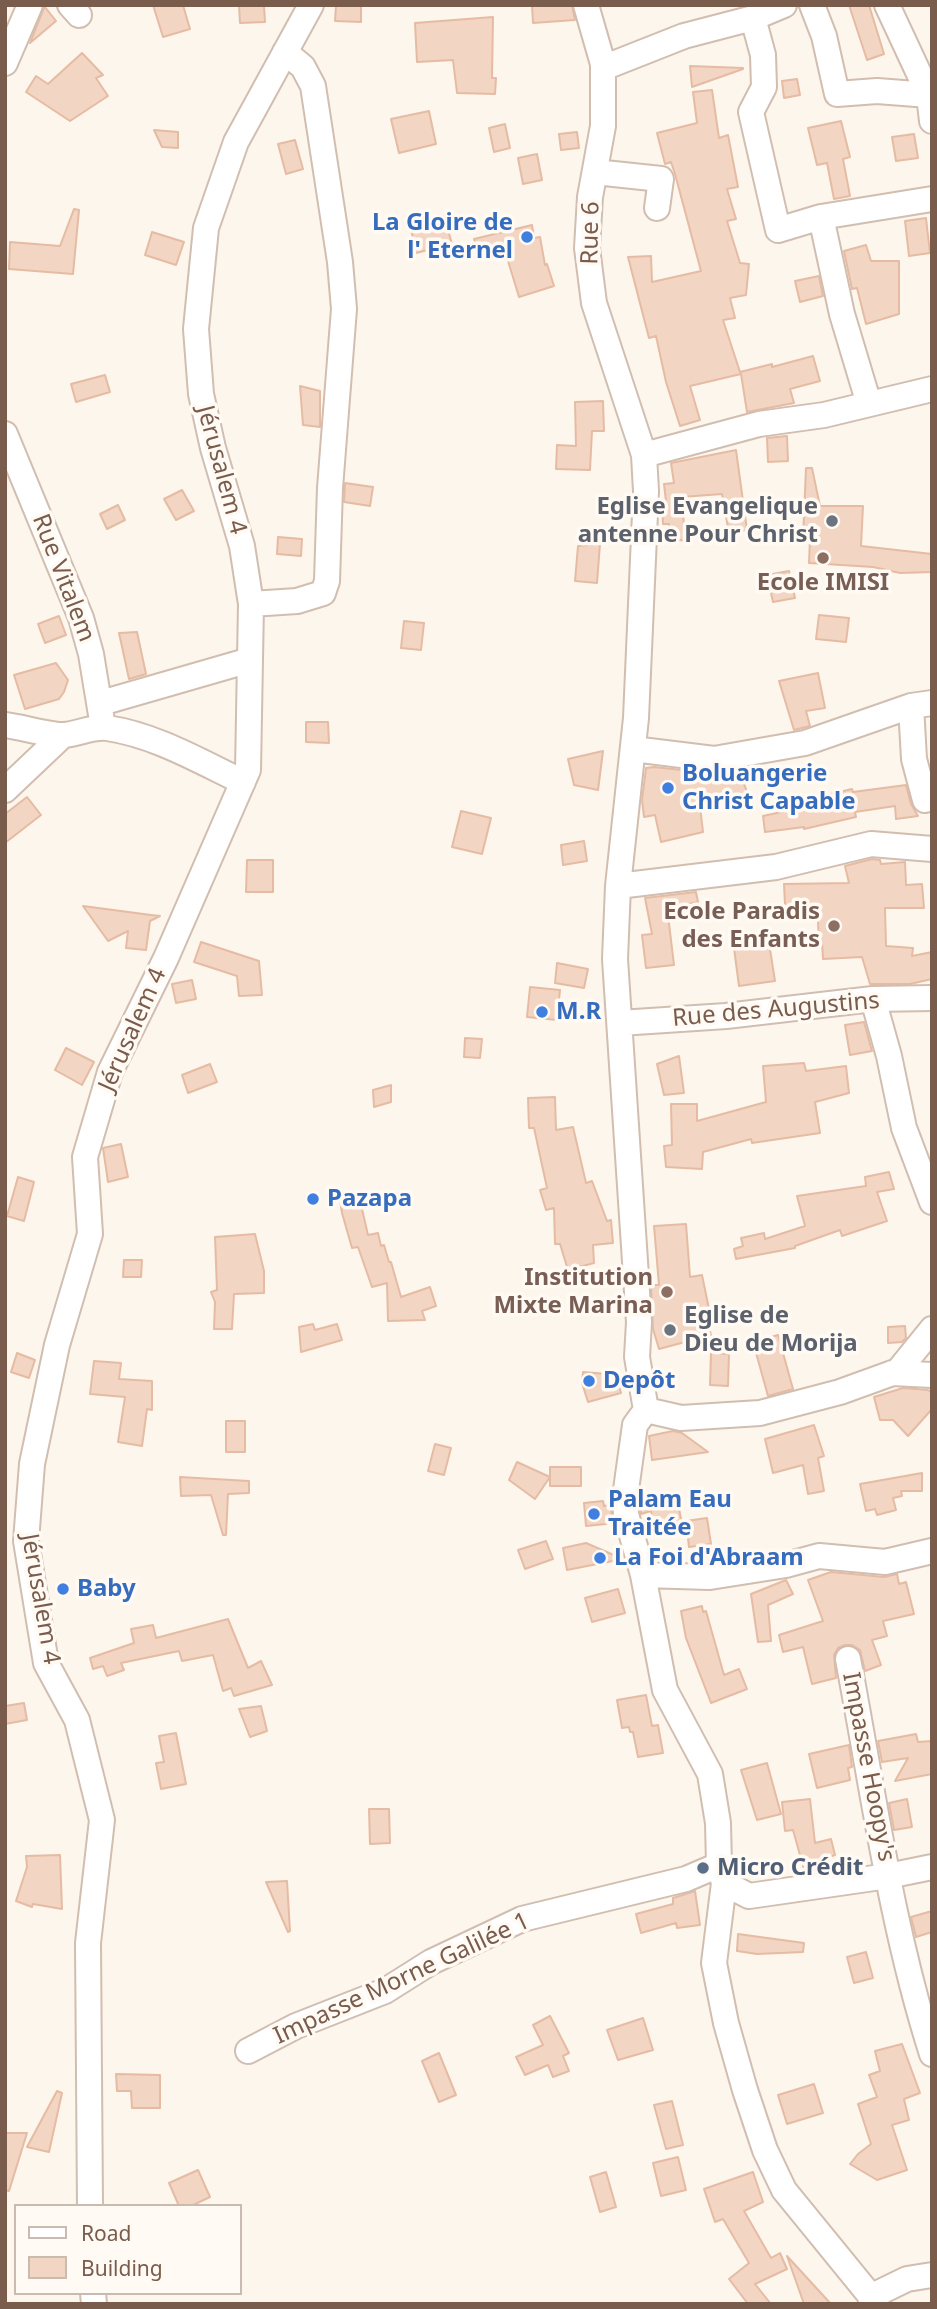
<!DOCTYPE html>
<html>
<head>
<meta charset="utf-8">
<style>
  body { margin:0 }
  #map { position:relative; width:937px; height:2309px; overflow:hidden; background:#fdf6ec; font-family:"Noto Sans",sans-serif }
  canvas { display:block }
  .frame { position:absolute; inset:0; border:7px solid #7a5c4d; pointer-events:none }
  .legend { position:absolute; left:14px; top:2204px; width:228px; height:91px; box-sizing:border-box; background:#fffaf3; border:2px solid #cabbb1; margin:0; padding:9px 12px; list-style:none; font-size:21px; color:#7a5c4d }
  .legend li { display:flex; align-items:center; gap:14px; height:35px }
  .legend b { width:35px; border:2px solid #cabbb1 }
</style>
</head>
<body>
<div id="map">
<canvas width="937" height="2309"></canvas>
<div class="frame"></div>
<ul class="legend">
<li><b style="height:9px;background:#fff"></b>Road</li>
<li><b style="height:19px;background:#f3d5c3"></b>Building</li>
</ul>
</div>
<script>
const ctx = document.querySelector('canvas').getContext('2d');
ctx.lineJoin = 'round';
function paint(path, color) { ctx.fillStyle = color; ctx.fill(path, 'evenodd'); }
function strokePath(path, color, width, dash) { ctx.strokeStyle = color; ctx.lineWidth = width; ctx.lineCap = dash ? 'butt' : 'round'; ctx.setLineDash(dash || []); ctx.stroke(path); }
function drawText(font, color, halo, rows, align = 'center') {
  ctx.font = font + ' "Noto Sans",sans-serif'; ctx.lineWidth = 7; ctx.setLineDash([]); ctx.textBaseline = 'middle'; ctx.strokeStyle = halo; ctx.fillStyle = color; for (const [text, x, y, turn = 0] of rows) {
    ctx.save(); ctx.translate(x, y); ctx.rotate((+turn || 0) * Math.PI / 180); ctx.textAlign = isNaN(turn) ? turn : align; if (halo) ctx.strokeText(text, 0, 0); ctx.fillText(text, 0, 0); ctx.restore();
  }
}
const building = new Path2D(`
  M153,5H183L190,29L163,37Z
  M239,5H264L265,22L240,23Z
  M336,5H361V22L335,21Z
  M532,5H572L575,20L533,23Z
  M849,5H869L884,54L867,60Z
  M45,7L56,21L30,43L44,8Z
  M493,17L492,78H496L495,94L457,93L453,60L417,62L415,23Z
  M82,53L103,75L96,78L108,96L70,121L26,92L36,76L48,84Z
  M690,66L743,68V69L692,87Z
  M797,79L800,95L784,98L782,81Z
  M712,90L719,138L728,135L738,187L727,189L736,219L727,221L740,263L749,264L746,295L730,298L735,318L723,320L740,372L772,364V367L813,356L820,381L790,389L794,403L747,412L741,374L690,386L700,420L680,426L666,382L656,336L649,338L628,257L651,256L652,282L701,271L675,174L671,162L665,164L657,133L697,123L693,92Z
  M429,111L436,144L399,153L391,119Z
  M841,121L850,157L843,159L850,196L834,199L827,163L817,165L808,128Z
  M505,124L510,148L494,152L489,128Z
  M154,130L178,132V148L162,147Z
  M577,132L579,148L561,150L559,134Z
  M914,134L918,158L896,161L892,137Z
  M295,140L303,169L286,174L278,144Z
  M537,154L542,180L523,184L518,158Z
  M74,209L79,210L73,274L9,269L10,242L60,246Z
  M444,216L452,244L416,253L410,224Z
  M926,218L930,253L909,256L905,221Z
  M532,225L534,238L540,237L545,265L547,264L554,286L519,297L505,251L480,258L474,239Z
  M152,232L184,242L176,265L145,255Z
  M866,245L871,261H899V314L866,324L857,288L852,289L844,251Z
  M819,276L823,296L800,302L795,281Z
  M105,375L110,392L76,402L71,384Z
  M300,386L320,391V427L303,425Z
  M603,401L604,431H592L590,470L556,469L557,445L576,446L575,402Z
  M787,436L788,461L768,462L767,438Z
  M736,450L747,530L729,533L722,494L682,497L685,540L671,541L669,524H663L662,503L666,502L664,484L674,483L671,463Z
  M806,468H812L820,506H863L861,546L932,554V572L900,573L873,567L809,563L810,538H803Z
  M345,483L373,487L370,506L344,502Z
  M182,490L194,511L176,520L164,499Z
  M118,505L125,520L107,529L100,514Z
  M278,537L302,539L301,556L277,554Z
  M600,544L597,583L575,581L578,546Z
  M789,571L795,598L773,602L767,575Z
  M819,615L849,618L846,642L816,639Z
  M59,616L66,635L45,643L38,624Z
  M404,621L424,623L421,650L401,648Z
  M137,632L146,674L129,679L119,633Z
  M56,663L68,680L64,692L59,699L25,709L14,675Z
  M818,673L825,708L806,711L810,726L794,730L779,681Z
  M306,722H328L329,743L306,742Z
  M603,751L598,790L574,785L568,759Z
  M654,767L709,773L710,781L740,772L748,795L730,800L728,795L699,798L703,832L661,842L655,815L644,817L642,800L646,768Z
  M906,785L911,804L918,816L896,819L895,806L855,812L856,817L804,829V827L765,832L763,816L823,803L822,796L852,789L853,792Z
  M27,797L41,815L5,843V814Z
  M461,811L491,818L482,854L452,847Z
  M584,841L587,861L563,865L561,845Z
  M872,859L880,860L881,864L905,862L906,885L922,884L924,908H885L886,946L913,948L912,956L932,952V979L910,984H870L862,957L823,959L822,941H819L817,904L785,905L784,884L849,883L845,866Z
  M247,860H273V892H246Z
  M696,892L698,902L676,907L677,914L668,915L674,965L646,968L642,935L652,934L645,898Z
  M83,906L151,915L160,916L150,921L146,950L126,948L128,931L108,941Z
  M201,942L259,961L262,995L239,996L237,976L194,962Z
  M769,943L775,981L739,986L734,948Z
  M557,963L588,969L584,988L555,983Z
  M192,980L196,999L176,1003L172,984Z
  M530,987L560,990L557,1020L527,1017Z
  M864,1022L872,1051L850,1055L845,1025Z
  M465,1038L482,1039L480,1058L464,1057Z
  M66,1048L94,1062L82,1085L55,1070Z
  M679,1056L684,1093L664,1095L657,1064Z
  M804,1063L806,1071L846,1066L849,1093L815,1102L820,1133L752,1143L751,1139L703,1152L702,1169L666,1167L664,1146L672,1145L671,1104H697V1121L766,1102L763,1066Z
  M210,1064L217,1082L188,1093L182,1075Z
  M391,1085V1102L374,1107L373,1090Z
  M555,1097L556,1130L573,1127L586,1183L592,1181L607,1221L611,1220L613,1243L593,1245L594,1263L568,1270L560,1244H555L554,1208L546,1210L540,1190L547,1188L534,1128H529L528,1098Z
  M121,1144L128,1177L108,1182L103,1148Z
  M889,1172L894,1189L877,1192L887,1221L842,1236L840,1230L795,1246V1248L736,1259L734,1249L743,1246L741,1238L764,1233L765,1239L805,1226L797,1196L866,1186L865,1177Z
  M18,1177L34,1182L24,1221L7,1216Z
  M359,1196L368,1235L378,1233L381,1246L384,1245L389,1262H391L401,1297L430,1287L436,1306L422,1311L425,1320L388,1321L387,1283L372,1287L358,1247L352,1248L342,1213L340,1200Z
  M686,1224L690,1277L702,1275L709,1309L704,1310L711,1335L659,1349L653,1329L651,1285H659L654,1226Z
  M255,1234L264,1271V1293L234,1294L232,1329H214L215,1302L211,1292L217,1290L215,1237Z
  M124,1260H142L141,1277H123Z
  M313,1324L315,1330L337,1324L342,1340L301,1352L299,1327Z
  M905,1326L906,1338L902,1342L888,1343V1327Z
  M778,1335L793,1389L768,1396L753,1342Z
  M17,1353L35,1360L29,1378L11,1372Z
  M711,1353L729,1354L728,1386L710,1385Z
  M94,1361L121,1363L119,1379L152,1381V1410L147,1409L142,1446L118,1442L125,1397L90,1394Z
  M583,1372L608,1374L616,1372L621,1393L588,1402L582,1383Z
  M903,1388L928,1390L932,1393V1409L908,1436L893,1420H880L874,1397Z
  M226,1421H245V1452H226Z
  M814,1425L824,1456L818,1458L824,1491L808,1494L803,1465L773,1473L765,1439Z
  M673,1431L682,1433L708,1452L652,1460L649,1436Z
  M435,1444L451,1448L444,1475L428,1471Z
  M517,1462L550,1477L535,1499L509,1480Z
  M550,1467H581V1486H550Z
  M922,1473V1491H901L902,1496L893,1498L896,1510L877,1515L875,1509L866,1511L860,1484Z
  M180,1477L249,1481V1493L228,1494L226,1535H223L211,1495L181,1496Z
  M663,1493L665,1500L677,1498L682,1524L655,1530L651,1511L641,1514L640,1498Z
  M603,1501L604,1506L611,1505L612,1521L606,1524L586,1526L584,1503Z
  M707,1518L711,1544L689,1547L686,1521Z
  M546,1541L553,1559L525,1569L518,1550Z
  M586,1543L623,1559L567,1570L563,1548Z
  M831,1572L884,1577L897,1574L899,1584L906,1582L914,1614L883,1621L887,1636L872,1640L881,1665L865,1671L860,1650L852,1645H845L838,1648L834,1655L836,1678L812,1684L803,1647L783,1652L779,1635L823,1621L808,1580Z
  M786,1580L793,1594L768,1605L771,1641L758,1642L751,1594Z
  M618,1589L625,1613L592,1622L585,1598Z
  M702,1606L703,1612L706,1611L724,1675L739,1669L747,1689L711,1703L686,1638L681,1611Z
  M228,1619L248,1668L261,1661L272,1685L234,1696L231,1688L223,1691L213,1655L182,1661L179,1651L121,1663L124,1670L107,1676L103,1666L93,1669L90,1658L134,1643L131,1629L153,1625L156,1638Z
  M646,1695L652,1726L658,1725L663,1753L638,1757L633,1732H630L629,1727L622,1728L617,1700Z
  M24,1703L27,1720L5,1724V1706Z
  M261,1706L267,1731L250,1737L239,1709Z
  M176,1733L186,1784L161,1789L156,1763L164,1762L159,1736Z
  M916,1734L918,1742L932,1741V1774L895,1781L908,1758L882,1762L878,1741Z
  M849,1745L852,1767L848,1768L850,1780L817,1788L809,1754Z
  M767,1763L781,1814L757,1820L741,1770Z
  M810,1799L815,1843L831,1839L835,1855L816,1861L817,1871L805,1873L793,1830L785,1831L782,1802Z
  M907,1799L912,1827L894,1830L889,1803Z
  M369,1809H389L390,1843L370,1844Z
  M60,1855L62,1909L33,1904L32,1907L16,1901L27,1867L26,1856Z
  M287,1881L290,1931L288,1932L266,1882Z
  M695,1891L700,1925L677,1928L676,1923L641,1933L636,1914L673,1904V1898Z
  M932,1911V1932L916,1937L911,1917Z
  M738,1934L804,1943L803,1952L757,1954L737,1951Z
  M866,1952L873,1978L854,1983L847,1957Z
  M550,2016L569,2053L563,2056L569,2071L553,2077L548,2065L525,2075L516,2057L543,2045L533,2025Z
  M643,2018L653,2050L618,2060L607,2030Z
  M902,2044L920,2093L904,2099L909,2120L892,2125L907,2170L877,2180L850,2164L858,2154L871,2144L858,2104L877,2097L869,2075L880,2071L875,2051Z
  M439,2053L456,2095L439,2102L422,2061Z
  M116,2074L160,2075V2108H132L131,2091H117Z
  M814,2084L823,2113L787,2124L778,2095Z
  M57,2091L62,2093L49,2152L27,2147Z
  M672,2101L683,2145L666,2149L654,2105Z
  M5,2133H27L9,2191L5,2190Z
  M678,2157L686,2190L661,2196L653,2163Z
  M198,2170L210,2197L191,2206H179L169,2183Z
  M606,2172L616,2207L600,2212L590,2177Z
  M753,2172L763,2202L744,2211L771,2258L780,2253L787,2269L755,2284L771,2304H748L729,2279L749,2263L723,2219L715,2222L704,2189Z
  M787,2256L831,2304H804Z`);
paint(building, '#f3d5c3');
strokePath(building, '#e6bba3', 2);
const minor = new Path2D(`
  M70,5L79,15
  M586,5L603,64V126L590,197L587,248L594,303L644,455L646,491L636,718L618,886L615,959L639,1322L637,1357L646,1410L635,1425L625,1497L626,1514L643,1575L665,1690L710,1774L718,1823L719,1865L724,1883L714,1963L726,2023L745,2090L765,2150L784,2190L877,2304
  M812,5L824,36L837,94L877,91L929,95
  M887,5L929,95L932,121
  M753,18L763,55L764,87L751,112L778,230L821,217
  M5,63L30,5
  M603,68L684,36L753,18L784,5
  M595,172L661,179L657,208
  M869,404L842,314L821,217L932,199
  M5,434L81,618L91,654L103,727
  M644,455L759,424L824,415L932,389
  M251,604L297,601L323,593L327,581L330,488L344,309L340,262L313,86L303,67L285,52
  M101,703L250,660
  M911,706L914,759L925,800
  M5,725C22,727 51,736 64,735C78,734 93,726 107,728C155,735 199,761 243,782
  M633,749L714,759L805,743L911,706L932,703
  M5,790L62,736
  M618,886L776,867L871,844L932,849
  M873,999L889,1056L904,1128L932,1202
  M620,1023L726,1016L873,999L932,998
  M892,1373L932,1375
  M646,1410L681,1418L760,1413L840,1392L898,1371L932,1329
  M643,1575L710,1577L786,1565L819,1556L885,1562L932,1551
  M848,1659C873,1790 891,1926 932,2054
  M724,1883L749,1896L888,1876L932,1867
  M248,2051L296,2026L385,1991L431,1962L522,1919L686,1879L719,1865
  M90,2206L88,1943L102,1820L77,1720L46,1663L26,1541L32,1464L57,1345L90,1234L85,1157L110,1072L166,958L248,770L251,604L242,546L213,448L201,394L196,329L206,228L236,142L311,5
  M93,2293L94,2304
  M870,2297L907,2279L932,2275`);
strokePath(minor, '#d1beb0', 28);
strokePath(minor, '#fff', 24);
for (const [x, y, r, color] of [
  [527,237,7,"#3f7fe0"],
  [832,521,7,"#6b7280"],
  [823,558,7,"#8d6e63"],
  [668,788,7,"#3f7fe0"],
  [834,926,7,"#8d6e63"],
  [542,1012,7,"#3f7fe0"],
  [313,1199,7,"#3f7fe0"],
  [667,1292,7,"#8d6e63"],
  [670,1330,7,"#6b7280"],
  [589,1381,7,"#3f7fe0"],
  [594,1514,7,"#3f7fe0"],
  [600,1558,7,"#3f7fe0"],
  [63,1589,7,"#3f7fe0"],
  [703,1868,7,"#5c6f8a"]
]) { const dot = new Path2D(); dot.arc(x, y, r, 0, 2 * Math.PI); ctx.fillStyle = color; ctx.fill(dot); strokePath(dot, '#fffaf3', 2.5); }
drawText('bold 24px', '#366cbe', '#fffaf3', [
  ["La Gloire de",513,223,"right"],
  ["l' Eternel",513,251,"right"],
  ["Boluangerie",682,774],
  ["Christ Capable",682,802],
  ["M.R",556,1012],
  ["Pazapa",327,1199],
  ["Depôt",603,1381],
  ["Palam Eau",608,1500],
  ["Traitée",608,1528],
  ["La Foi d'Abraam",614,1558],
  ["Baby",77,1589]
], 'left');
drawText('24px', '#7a5c4d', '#fffaf3', [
  ["Rue 6",591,233,-89],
  ["Jérusalem 4",221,470,75],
  ["Rue Vitalem",63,578,69],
  ["Rue des Augustins",776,1010,-5],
  ["Jérusalem 4",133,1030,-66],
  ["Jérusalem 4",40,1599,80],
  ["Impasse Hoopy's",868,1767,79],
  ["Impasse Morne Galilée 1",402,1979,-25]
]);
drawText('bold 24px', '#5b616d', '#fffaf3', [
  ["Eglise Evangelique",818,507],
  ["antenne Pour Christ",818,535],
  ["Eglise de",684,1316,"left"],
  ["Dieu de Morija",684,1344,"left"]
], 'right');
drawText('bold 24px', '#785e54', '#fffaf3', [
  ["Ecole IMISI",823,583,"center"],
  ["Ecole Paradis",820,912],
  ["des Enfants",820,940],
  ["Institution",653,1278],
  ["Mixte Marina",653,1306]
], 'right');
drawText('bold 24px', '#4e5e75', '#fffaf3', [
  ["Micro Crédit",717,1868]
], 'left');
</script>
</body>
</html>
